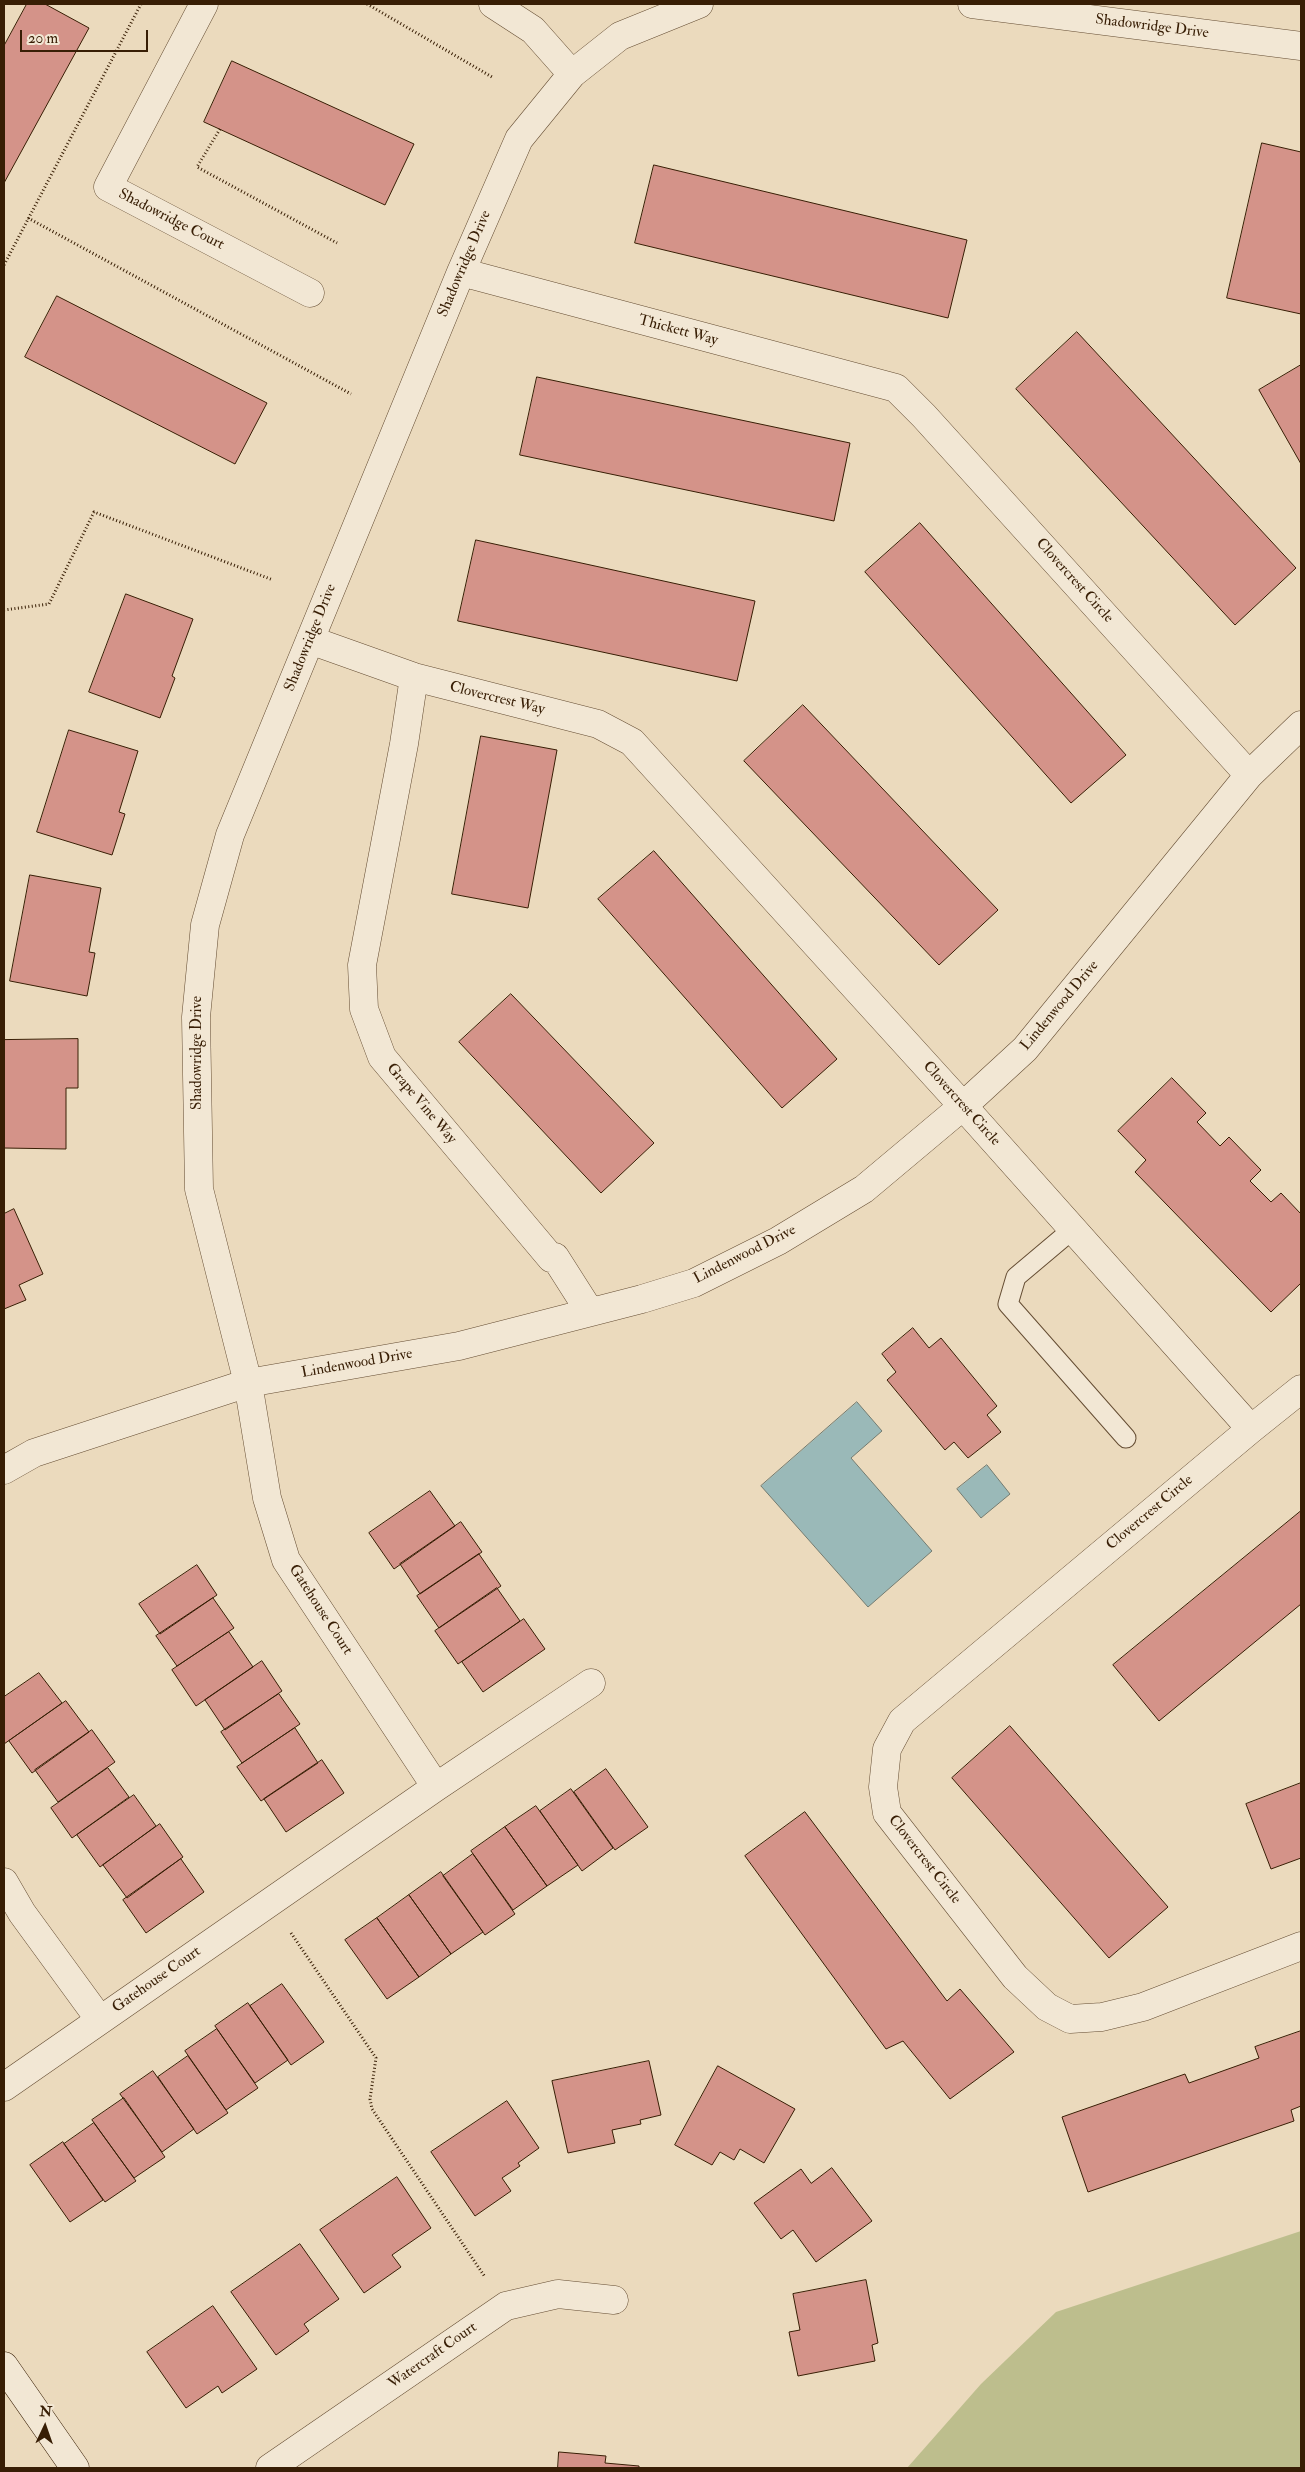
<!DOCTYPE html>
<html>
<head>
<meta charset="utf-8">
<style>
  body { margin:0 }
  #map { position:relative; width:1305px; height:2472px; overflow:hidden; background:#ebdabd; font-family:"IM FELL Double Pica",serif }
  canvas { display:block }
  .frame { position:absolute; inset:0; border:5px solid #381e05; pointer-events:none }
  .north { position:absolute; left:20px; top:2402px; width:50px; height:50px; -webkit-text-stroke:4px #f2e7d4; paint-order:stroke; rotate:3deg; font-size:14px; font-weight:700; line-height:20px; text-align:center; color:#381e05 }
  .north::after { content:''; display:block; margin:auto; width:18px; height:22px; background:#381e05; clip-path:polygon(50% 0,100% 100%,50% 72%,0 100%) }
  .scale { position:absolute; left:20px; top:30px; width:128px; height:22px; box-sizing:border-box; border:2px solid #381e05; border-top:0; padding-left:6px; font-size:15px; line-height:18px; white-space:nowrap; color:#381e05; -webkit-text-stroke:4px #f2e7d4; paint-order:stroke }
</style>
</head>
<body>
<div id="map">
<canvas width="1305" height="2472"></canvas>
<div class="frame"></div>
<div class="north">N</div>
<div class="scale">20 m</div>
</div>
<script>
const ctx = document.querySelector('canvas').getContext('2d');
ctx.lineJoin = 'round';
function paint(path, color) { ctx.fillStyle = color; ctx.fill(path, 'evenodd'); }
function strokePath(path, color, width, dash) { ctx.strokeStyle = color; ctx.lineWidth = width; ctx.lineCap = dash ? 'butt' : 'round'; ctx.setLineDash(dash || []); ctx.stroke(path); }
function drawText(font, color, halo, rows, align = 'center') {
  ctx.font = font + ' "IM FELL Double Pica",serif'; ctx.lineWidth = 5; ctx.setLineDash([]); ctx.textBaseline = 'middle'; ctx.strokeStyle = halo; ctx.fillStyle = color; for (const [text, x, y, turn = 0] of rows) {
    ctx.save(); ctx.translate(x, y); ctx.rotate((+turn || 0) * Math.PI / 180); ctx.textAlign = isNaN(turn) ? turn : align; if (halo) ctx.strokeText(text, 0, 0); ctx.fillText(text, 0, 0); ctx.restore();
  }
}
paint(new Path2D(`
  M1301,2231V2468H907L981,2384L1056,2312Z`), '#bdbe8d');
const water = new Path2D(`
  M857,1402L882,1431L851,1458L932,1551L868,1607L761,1486Z
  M987,1465L1010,1494L981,1518L957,1489Z`);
paint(water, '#9ab9b8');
strokePath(water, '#737b70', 1);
const building = new Path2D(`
  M27,4H45L89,28L4,183V46Z
  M232,61L414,144L385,205L204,122Z
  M1262,143L1301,152V314L1227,298Z
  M654,165L967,240L948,318L635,243Z
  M57,296L267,403L235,464L25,357Z
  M1077,332L1296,568L1235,625L1016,389Z
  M1301,365V464L1259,390Z
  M537,377L850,443L834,521L520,455Z
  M920,523L1126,755L1071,803L865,572Z
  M476,540L755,601L737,681L458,621Z
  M126,594L193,619L172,676L175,678L160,718L89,692Z
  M803,705L998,910L939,965L744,761Z
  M69,730L138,751L119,812L125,814L112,855L37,832Z
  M481,736L557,750L528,908L452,894Z
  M654,851L837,1059L782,1108L598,899Z
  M30,875L101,888L89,952L95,953L87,996L10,981Z
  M511,994L654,1143L601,1193L459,1042Z
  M78,1039V1088H66V1149L4,1148V1040Z
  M1172,1078L1206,1113L1197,1122L1220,1146L1229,1137L1261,1170L1250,1181L1271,1202L1281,1193L1301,1214V1283L1271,1312L1135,1172L1146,1160L1118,1131Z
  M14,1209L43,1274L19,1285L26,1300L4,1309V1214Z
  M913,1328L929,1348L941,1338L997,1406L987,1415L1001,1432L968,1458L954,1442L945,1450L887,1380L896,1372L882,1354Z
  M430,1491L455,1526L394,1569L369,1533Z
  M1301,1511V1604L1159,1721L1113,1665Z
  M461,1522L482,1552L420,1594L400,1564Z
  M479,1554L501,1586L439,1628L417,1596Z
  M197,1565L217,1595L160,1634L139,1604Z
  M497,1588L520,1621L458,1664L435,1631Z
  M213,1598L234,1628L177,1666L156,1636Z
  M524,1619L545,1649L483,1692L462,1662Z
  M229,1632L253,1667L196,1706L172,1670Z
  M262,1661L282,1691L225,1730L205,1700Z
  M39,1673L62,1703L4,1744V1697Z
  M279,1694L300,1724L242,1763L221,1732Z
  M66,1701L89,1732L32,1773L9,1741Z
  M1010,1726L1168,1907L1109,1958L952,1778Z
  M295,1728L318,1763L261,1801L237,1767Z
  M92,1730L115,1762L58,1802L35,1770Z
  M322,1760L344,1793L286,1832L264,1799Z
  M108,1768L129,1797L72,1838L51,1808Z
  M606,1769L648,1827L615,1850L574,1792Z
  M1301,1783V1858L1271,1869L1246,1804Z
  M571,1789L613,1848L582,1871L540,1811Z
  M134,1795L156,1826L100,1867L77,1835Z
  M536,1806L578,1865L547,1886L505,1827Z
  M805,1812L947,2001L960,1989L1014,2052L950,2099L903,2041L886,2049L745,1856Z
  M160,1824L183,1857L127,1898L103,1865Z
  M505,1827L547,1886L513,1910L471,1851Z
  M473,1854L515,1914L485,1935L443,1876Z
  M181,1859L204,1892L146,1933L123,1900Z
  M441,1872L483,1932L451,1954L409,1895Z
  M409,1895L451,1954L419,1977L377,1918Z
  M377,1918L419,1977L387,1999L345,1940Z
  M282,1984L324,2042L291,2065L250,2006Z
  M248,2003L288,2060L255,2083L215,2026Z
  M217,2029L258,2088L226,2110L185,2051Z
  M1301,2031V2106L1291,2110L1294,2121L1088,2192L1062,2117L1185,2074L1189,2083L1259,2058L1255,2047Z
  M188,2056L228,2113L197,2134L158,2077Z
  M649,2061L661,2115L640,2120L641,2124L612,2130L615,2143L568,2153L552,2081Z
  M718,2066L795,2109L764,2163L740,2149L734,2160L720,2152L712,2165L675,2145Z
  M153,2071L194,2129L162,2152L120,2094Z
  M124,2098L165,2157L134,2178L92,2120Z
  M507,2101L539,2148L518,2163L520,2166L502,2178L511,2191L475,2216L431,2152Z
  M94,2123L136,2181L105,2202L64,2144Z
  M63,2142L103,2200L70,2222L30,2165Z
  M832,2168L872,2221L816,2262L793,2230L781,2239L754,2203L801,2169L811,2183Z
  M397,2177L431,2228L392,2255L401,2267L364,2293L320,2230Z
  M300,2244L339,2299L304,2324L309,2331L276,2355L231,2292Z
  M866,2280L878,2343L872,2345L875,2361L798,2376L789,2332L800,2330L793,2294Z
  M213,2306L257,2369L222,2393L218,2386L186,2408L147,2352Z
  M559,2452L606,2456L605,2463L639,2466V2468H558Z`);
paint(building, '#d49389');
strokePath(building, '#381e05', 1);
const lane = new Path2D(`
  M1073,1229L1016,1277L1008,1304L1126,1438`);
const street = new Path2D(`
  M204,4L108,187L310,293
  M493,4L533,30L572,74
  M972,4L1301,46
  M461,272L896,388L924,416L1249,775
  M310,640L414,677L598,724L632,742L963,1106L1251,1429
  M414,677L404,744L362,965L364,1009L382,1057L551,1258L555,1257L590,1312
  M1301,1389L1251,1429L902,1721L887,1749L883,1787L887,1813L1015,1977L1047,2007L1070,2019L1102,2017L1143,2007L1301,1946
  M4,1470L34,1453L248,1383L459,1346L642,1299L694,1283L778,1241L864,1189L963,1106L1025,1049L1249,775L1301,725
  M436,1787L286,1560L267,1498L248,1383L199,1189L196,1017L205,925L230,835L461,272L519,139L572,74L620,36L699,4
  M4,1882L22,1913L100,2020
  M4,2087L436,1787L591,1683
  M270,2468L506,2306L558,2294L614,2300`);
const secondary = new Path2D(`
  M4,2366L75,2468`);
strokePath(lane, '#654d33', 21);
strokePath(street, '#654d33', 29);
strokePath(secondary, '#381e05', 29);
strokePath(new Path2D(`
  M367,4L492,77
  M220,129L197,167L337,243
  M28,218L351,394
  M4,265L141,4
  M4,610L49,604L94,512L273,580
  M291,1933L376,2058L370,2099L372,2109L485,2277`), '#381e05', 3, [1, 2.5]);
strokePath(lane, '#f2e7d4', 19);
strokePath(street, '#f2e7d4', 28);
strokePath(secondary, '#f2e7d4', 28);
drawText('15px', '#381e05', '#f2e7d4', [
  ["Shadowridge Drive",1152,27,7],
  ["Shadowridge Court",171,220,27],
  ["Shadowridge Drive",465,264,-67],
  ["Thickett Way",678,331,15],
  ["Clovercrest Circle",1074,581,48],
  ["Shadowridge Drive",311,638,-68],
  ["Clovercrest Way",497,699,14],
  ["Lindenwood Drive",1060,1006,-50],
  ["Shadowridge Drive",198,1053,-90],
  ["Grape Vine Way",421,1104,50],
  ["Clovercrest Circle",961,1104,48],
  ["Lindenwood Drive",745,1255,-27],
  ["Lindenwood Drive",357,1364,-10],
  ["Clovercrest Circle",1150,1513,-40],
  ["Gatehouse Court",320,1610,57],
  ["Clovercrest Circle",924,1860,52],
  ["Gatehouse Court",157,1980,-35],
  ["Watercraft Court",433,2356,-35]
]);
</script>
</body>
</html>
